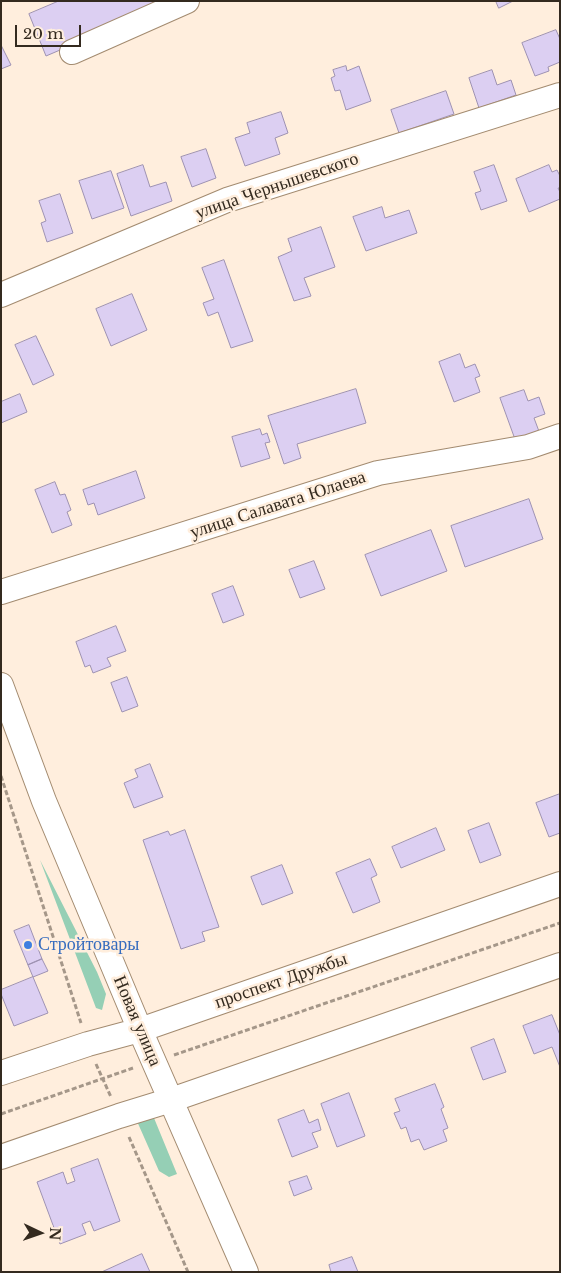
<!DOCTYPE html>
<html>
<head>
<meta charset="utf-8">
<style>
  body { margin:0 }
  #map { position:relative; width:561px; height:1273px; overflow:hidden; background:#fed; font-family:"Libre Baskerville",serif }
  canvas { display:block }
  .frame { position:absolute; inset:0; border:2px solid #342a1f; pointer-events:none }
  .north { position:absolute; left:15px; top:1208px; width:50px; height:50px; -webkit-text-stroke:4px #fed; paint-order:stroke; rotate:93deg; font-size:14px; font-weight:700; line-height:20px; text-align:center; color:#342a1f }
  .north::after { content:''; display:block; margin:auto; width:18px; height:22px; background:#342a1f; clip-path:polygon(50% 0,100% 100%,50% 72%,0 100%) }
  .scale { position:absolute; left:15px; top:25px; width:66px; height:22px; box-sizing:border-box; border:2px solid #342a1f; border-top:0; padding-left:6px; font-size:15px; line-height:18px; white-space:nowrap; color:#342a1f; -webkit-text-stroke:4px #fed; paint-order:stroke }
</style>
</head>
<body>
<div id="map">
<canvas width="561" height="1273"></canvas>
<div class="frame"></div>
<div class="north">N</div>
<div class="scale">20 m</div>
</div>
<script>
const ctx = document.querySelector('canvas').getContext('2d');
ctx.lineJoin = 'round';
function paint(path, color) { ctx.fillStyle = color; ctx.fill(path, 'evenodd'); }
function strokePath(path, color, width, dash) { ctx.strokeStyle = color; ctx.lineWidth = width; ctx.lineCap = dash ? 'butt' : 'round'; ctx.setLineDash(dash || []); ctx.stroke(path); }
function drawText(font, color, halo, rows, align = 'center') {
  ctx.font = font + ' "Libre Baskerville",serif'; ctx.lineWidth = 5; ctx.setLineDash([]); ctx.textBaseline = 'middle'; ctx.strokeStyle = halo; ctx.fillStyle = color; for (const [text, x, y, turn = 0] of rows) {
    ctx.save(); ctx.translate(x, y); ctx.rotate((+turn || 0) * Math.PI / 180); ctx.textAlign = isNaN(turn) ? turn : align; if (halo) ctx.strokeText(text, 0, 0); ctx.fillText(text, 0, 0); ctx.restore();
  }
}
paint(new Path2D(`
  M40,860L97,972L106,994L102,1010L96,1008Z
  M145,1115L154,1118L177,1174L169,1177L159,1171L136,1119Z`), '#95cfb5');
const building = new Path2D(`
  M59,1H175L46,56L29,14Z
  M496,1H513L499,8Z
  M556,30L560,39V62L548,67L549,71L535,76L522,43Z
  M1,45L11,65L1,69Z
  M346,66L347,71L359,66L371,101L346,110L340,90L335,91L331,78L335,76L333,70Z
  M492,70L497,85L511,80L516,95L479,108L469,78Z
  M446,91L454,114L399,133L391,110Z
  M281,112L288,133L275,138L280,154L245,166L235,138L250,133L247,123Z
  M206,149L216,178L192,187L181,157Z
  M143,165L150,187L166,182L172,201L131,216L117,174Z
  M494,165L507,201L481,210L475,193L481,191L474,172Z
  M549,165L552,172L557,170L560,176V188H558L560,192V199L529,212L516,179Z
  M111,171L124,208L92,219L79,181Z
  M60,194L73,233L47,242L41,223L46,221L39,201Z
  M382,207L385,218L409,210L417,233L366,251L353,217Z
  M321,227L335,267L304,278L311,296L294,301L278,257L292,251L288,239Z
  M224,260L253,341L231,348L218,312L208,316L203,303L214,299L202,268Z
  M132,294L147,330L111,346L96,309Z
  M36,336L54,375L33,385L15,345Z
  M460,354L465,368L475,364L480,376L475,378L480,392L454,402L439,362Z
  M356,389L366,423L297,444L301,458L284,464L268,416Z
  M524,390L528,401L539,397L545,414L534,418L540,434L516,442L500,398Z
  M20,394L27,412L1,423V402Z
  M260,429L262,435L267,433L270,442L265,443L270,458L241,467L232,437Z
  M136,471L145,498L98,515L94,503L88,505L83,490Z
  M55,482L60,495L65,494L71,510L67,512L72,525L52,533L35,490Z
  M529,499L543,539L465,567L451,526Z
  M431,530L447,571L381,596L365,555Z
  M314,561L325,589L300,598L289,570Z
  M233,586L244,615L223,623L212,594Z
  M116,626L126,651L107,658L111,666L93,673L90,665L85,667L76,642Z
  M127,677L138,706L122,712L111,683Z
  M150,764L163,797L134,808L124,783L138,777L135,770Z
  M560,794V833L549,837L536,803Z
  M489,823L501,855L480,863L468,831Z
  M436,828L445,850L401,868L392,847Z
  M185,830L219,927L202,932L205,941L181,949L143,840L168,831L170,835Z
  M370,859L377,875L371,878L380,902L353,913L336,873Z
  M282,865L293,893L262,905L251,877Z
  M29,925L42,959L28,965L14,931Z
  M42,959L48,971L33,977L28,965Z
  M33,977L48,1013L14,1026L1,994V990Z
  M552,1015L560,1035V1067L552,1047L534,1054L523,1026Z
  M494,1039L506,1072L483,1080L471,1048Z
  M435,1084L444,1107L441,1109L448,1128L443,1130L447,1141L424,1150L419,1139L411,1142L406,1127L401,1129L394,1113L400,1111L395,1099Z
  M349,1093L365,1136L337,1147L321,1104Z
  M304,1110L309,1123L318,1119L321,1130L312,1133L318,1147L292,1157L278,1120Z
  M98,1159L120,1221L94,1231L90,1221L82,1224L86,1234L60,1244L37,1182L63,1172L67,1184L75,1181L71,1169Z
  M307,1176L312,1189L294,1196L289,1182Z
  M142,1254L150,1272H102Z
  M352,1257L358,1272H331L329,1265Z`);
paint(building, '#dccff2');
strokePath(building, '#9e92b2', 1);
const minor = new Path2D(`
  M72,52L187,1
  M1,295L227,200L560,95
  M1,592L378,473L528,447L560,436
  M1,685L44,801L140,1030L246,1272
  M1,1073L88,1044L140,1030L560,884
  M1,1157L119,1116L171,1100L560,965`);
strokePath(minor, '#a38b70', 26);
strokePath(new Path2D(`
  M1,776L81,1023
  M174,1055L560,923
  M96,1064L111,1097
  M1,1114L133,1068
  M129,1137L188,1272`), '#a59789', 3, [5, 2.5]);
strokePath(minor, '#fff', 24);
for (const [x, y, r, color] of [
  [28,945,5,"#3f7fe0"]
]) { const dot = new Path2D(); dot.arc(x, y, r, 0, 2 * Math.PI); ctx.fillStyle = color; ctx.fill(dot); strokePath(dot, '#fed', 2); }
drawText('18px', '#342a1f', '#fed', [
  ["улица Чернышевского",277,186,-19],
  ["улица Салавата Юлаева",278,505,-18],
  ["проспект Дружбы",281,981,-19],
  ["Новая улица",137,1021,67]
]);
drawText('18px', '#366cbe', '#fed', [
  ["Стройтовары",38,945]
], 'left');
</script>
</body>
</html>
